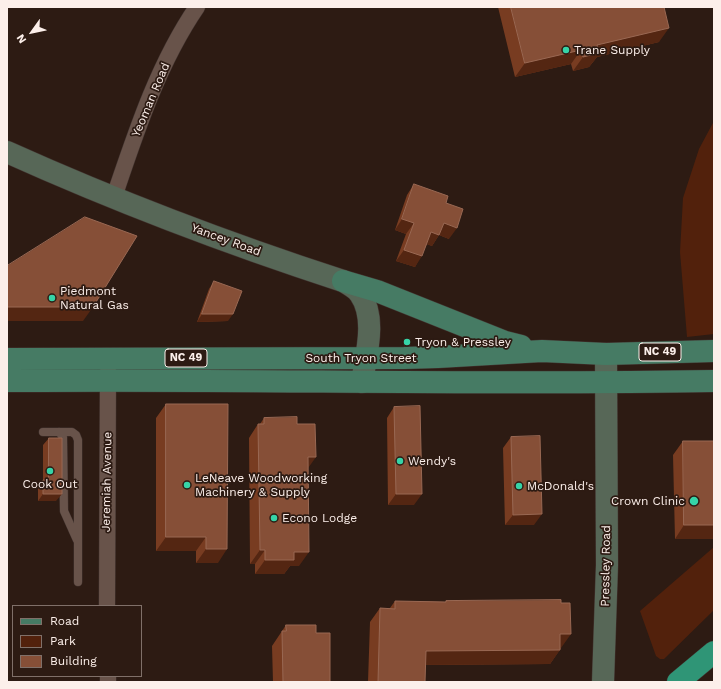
<!DOCTYPE html>
<html>
<head>
<meta charset="utf-8">
<style>
  body { margin:0 }
  #map { position:relative; width:721px; height:689px; overflow:hidden; background:#2d1b13; font-family:"Work Sans",sans-serif }
  canvas { display:block }
  .frame { position:absolute; inset:0; border:8px solid #fcefea; pointer-events:none }
  .legend { position:absolute; left:12px; top:605px; width:130px; height:72px; box-sizing:border-box; background:#2d1b13; border:1px solid #807069; margin:0; padding:5px 7px; list-style:none; font-size:12px; color:#fcefea }
  .legend li { display:flex; align-items:center; gap:8px; height:20px }
  .legend b { width:20px; border:1px solid #807069 }
  .north { position:absolute; left:12px; top:12px; width:40px; height:40px; -webkit-text-stroke:3px #2d1b13; paint-order:stroke; rotate:237deg; font-size:11px; font-weight:700; line-height:16px; text-align:center; color:#fcefea }
  .north::after { content:''; display:block; margin:auto; width:14px; height:18px; background:#fcefea; clip-path:polygon(50% 0,100% 100%,50% 72%,0 100%) }
</style>
</head>
<body>
<div id="map">
<canvas width="721" height="689"></canvas>
<div class="frame"></div>
<ul class="legend">
<li><b style="height:5px;background:#467b64"></b>Road</li>
<li><b style="height:11px;background:#52210c"></b>Park</li>
<li><b style="height:11px;background:#864f37"></b>Building</li>
</ul>
<div class="north">N</div>
</div>
<script>
const ctx = document.querySelector('canvas').getContext('2d');
ctx.lineJoin = 'round';
function paint(path, color) { ctx.fillStyle = color; ctx.fill(path, 'evenodd'); }
function strokePath(path, color, width, dash) { ctx.strokeStyle = color; ctx.lineWidth = width; ctx.lineCap = dash ? 'butt' : 'round'; ctx.setLineDash(dash || []); ctx.stroke(path); }
function drawText(font, color, halo, rows, align = 'center') {
  ctx.font = font + ' "Work Sans",sans-serif'; ctx.lineWidth = 3.5; ctx.setLineDash([]); ctx.textBaseline = 'middle'; ctx.strokeStyle = halo; ctx.fillStyle = color; for (const [text, x, y, turn = 0] of rows) {
    ctx.save(); ctx.translate(x, y); ctx.rotate((+turn || 0) * Math.PI / 180); ctx.textAlign = isNaN(turn) ? turn : align; if (halo) ctx.strokeText(text, 0, 0); ctx.fillText(text, 0, 0); ctx.restore();
  }
}
paint(new Path2D(`
  M714,121V334L687,337L680,252L683,198L699,149Z
  M714,547V610L664,659H660L656,656L640,611Z`), '#52210c');
const lane = new Path2D(`
  M43,432H72L76,435L78,440V582
  M59,432L63,437L64,511L77,540`);
const street = new Path2D(`
  M114,197C136,132 158,64 197,7
  M107,606L108,371
  M108,676V682`);
const secondary = new Path2D(`
  M7,152C116,201 229,244 343,281C348,284 357,289 360,294C377,318 366,355 362,382
  M603,682L607,565L606,354`);
const primary = new Path2D(`
  M343,281L377,291L505,342L521,346
  M7,359L404,358L438,357L542,351L606,354L714,351
  M7,381C243,379 478,385 714,381`);
const highway = new Path2D(`
  M678,682L714,652`);
strokePath(lane, '#423430', 9);
strokePath(street, '#423430', 17);
strokePath(secondary, '#423430', 23);
strokePath(primary, '#423430', 23);
strokePath(highway, '#423430', 23);
strokePath(lane, '#68534a', 8);
strokePath(street, '#68534a', 16);
strokePath(secondary, '#576757', 22);
strokePath(primary, '#467b64', 22);
strokePath(highway, '#2f9576', 22);
paint(new Path2D(`
  M498,7H664L659,42L597,57L589,67L573,71L571,64L515,77Z
  M414,184L446,203L449,239L439,235L432,246L427,244L415,267L396,261L406,234L395,230L407,195Z
  M214,281L228,321L197,322L209,289Z
  M166,404L218,563H196V551H156V418Z
  M394,407L414,505H388L387,418Z
  M264,418L297,424L308,468L299,566H290L284,574H255V564H250L249,438L258,424H260Z
  M511,437L534,525H505L503,448Z
  M49,438L56,501H38V487L43,480V445Z
  M683,441L714,539H675L673,455Z
  M395,601L445,602L446,601L561,648L550,664L425,665V682H368L370,622L380,608H390Z
  M286,625L316,633L330,682H273L272,646Z`), '#783c21');
paint(new Path2D(`
  M669,28L659,42L597,57L589,67L573,71L583,57L597,45Z
  M581,50L571,64L515,77L525,63Z
  M402,219L414,223L406,234L395,230Z
  M444,223L457,228L449,239L439,235L432,246L423,243L431,232Z
  M404,250L422,256L415,267L396,261Z
  M7,307H93L83,321H7Z
  M202,314H233L228,321L197,322Z
  M308,457H316L306,471Z
  M43,494H62L56,501H38Z
  M396,494H422L414,505H388Z
  M542,514L534,525H505L513,515Z
  M684,525H714V539H675Z
  M166,537H206L196,551H156Z
  M206,549H227L218,563H196Z
  M260,550H265L255,564H250Z
  M294,552H309L299,566H290L284,574H255L265,560Z
  M560,634H571L561,648H550Z
  M560,650L550,664L416,665L426,651Z`), '#542612');
const building = new Path2D(`
  M511,7H664L669,28L597,45L599,53L583,57L581,50L525,63Z
  M414,184L448,196L446,203L463,209L457,228L444,223L439,235L431,232L422,256L404,250L414,223L402,219Z
  M85,217L137,236L93,307H7V266Z
  M214,281L242,291L233,314H202Z
  M166,404H228L227,549H206V537H166Z
  M420,406L422,494H396L394,407Z
  M297,417V424H315L316,457H308L309,552H294V560H265V550H260L258,424H264V418Z
  M540,436L542,514L513,515L511,437Z
  M49,438H62V494H43V480H48Z
  M683,441H714V525H684Z
  M561,600V603H570L571,634H560V650L426,651L425,682H378L380,608L395,609V601L446,602V601Z
  M286,625H316V633H330V682H283L282,631H286Z`);
paint(building, '#864f37');
strokePath(building, '#996853', 1);
for (const [x, y, r, color] of [
  [566,50,4,"#36d4a7"],
  [52,298,4,"#36d4a7"],
  [407,342,4,"#36d4a7"],
  [400,461,4,"#36d4a7"],
  [50,471,4,"#36d4a7"],
  [187,485,4,"#36d4a7"],
  [519,486,4,"#36d4a7"],
  [694,501,5,"#36d4a7"],
  [274,518,4,"#36d4a7"]
]) { const dot = new Path2D(); dot.arc(x, y, r, 0, 2 * Math.PI); ctx.fillStyle = color; ctx.fill(dot); strokePath(dot, '#2d1b13', 1.5); }
for (const [x, y, w] of [
  [660,352,42],
  [186,358,42]
]) { const box = new Path2D(); box.roundRect(x - w / 2, y - 9, w, 18, 3); ctx.fillStyle = '#2d1b13'; ctx.fill(box); strokePath(box, '#fcefea', 1); }
drawText('bold 11px', '#fcefea', null, [
  ["NC 49",660,352],
  ["NC 49",186,358]
]);
drawText('12px', '#fcefea', '#2d1b13', [
  ["Trane Supply",574,50],
  ["Piedmont",60,291],
  ["Natural Gas",60,305],
  ["Tryon & Pressley",415,342],
  ["Wendy's",408,461],
  ["LeNeave Woodworking",195,478],
  ["Machinery & Supply",195,492],
  ["Cook Out",50,484,"center"],
  ["McDonald's",527,486],
  ["Crown Clinic",685,501,"right"],
  ["Econo Lodge",282,518]
], 'left');
drawText('12px', '#fcefea', '#2d1b13', [
  ["Yeoman Road",151,100,-67],
  ["Yancey Road",226,240,20],
  ["South Tryon Street",361,358],
  ["Jeremiah Avenue",107,482,-89],
  ["Pressley Road",606,566,-89]
]);
</script>
</body>
</html>
